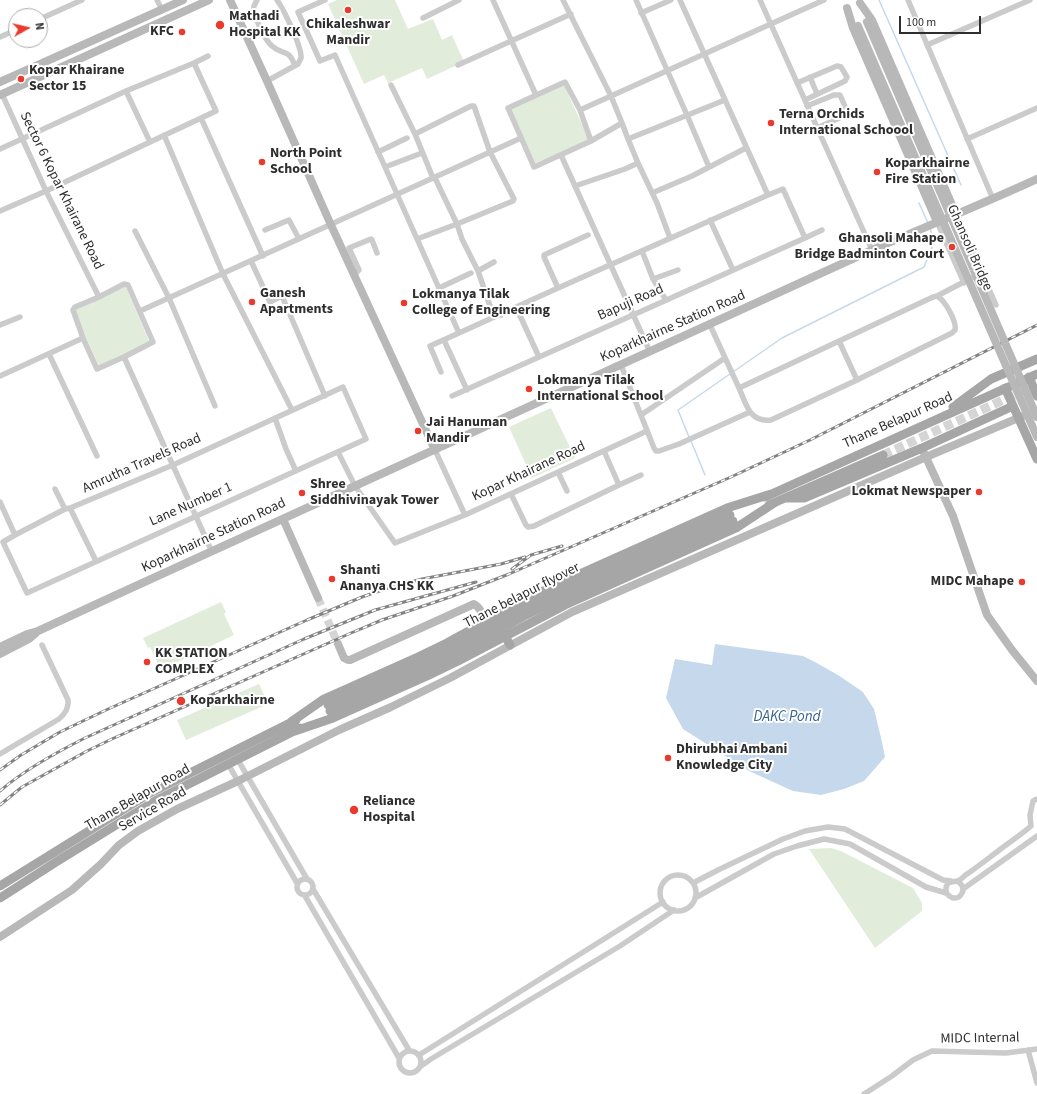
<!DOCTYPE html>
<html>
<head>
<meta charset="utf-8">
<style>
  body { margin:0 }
  #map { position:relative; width:1037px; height:1094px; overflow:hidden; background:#fff; font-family:"Source Sans 3",sans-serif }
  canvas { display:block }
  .north { position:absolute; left:8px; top:8px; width:40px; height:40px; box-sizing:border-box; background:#fff; border:1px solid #ababab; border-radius:50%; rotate:82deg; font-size:11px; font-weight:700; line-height:16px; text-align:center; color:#2e2e2e }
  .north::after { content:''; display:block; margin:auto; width:14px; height:18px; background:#ea3a2b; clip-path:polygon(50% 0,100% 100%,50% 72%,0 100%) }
  .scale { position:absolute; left:899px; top:16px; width:82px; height:18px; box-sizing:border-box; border:2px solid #2e2e2e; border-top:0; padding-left:5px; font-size:12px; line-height:14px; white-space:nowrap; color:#2e2e2e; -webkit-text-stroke:3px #fff; paint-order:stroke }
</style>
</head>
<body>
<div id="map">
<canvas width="1037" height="1094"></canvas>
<div class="north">N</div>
<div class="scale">100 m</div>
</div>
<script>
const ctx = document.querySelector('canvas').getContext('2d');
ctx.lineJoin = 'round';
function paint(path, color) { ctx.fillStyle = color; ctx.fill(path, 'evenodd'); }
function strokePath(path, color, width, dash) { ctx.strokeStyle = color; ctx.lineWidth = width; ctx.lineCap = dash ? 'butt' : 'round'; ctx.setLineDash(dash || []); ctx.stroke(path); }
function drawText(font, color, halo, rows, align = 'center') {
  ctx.font = font + ' "Source Sans 3",sans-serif'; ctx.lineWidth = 4; ctx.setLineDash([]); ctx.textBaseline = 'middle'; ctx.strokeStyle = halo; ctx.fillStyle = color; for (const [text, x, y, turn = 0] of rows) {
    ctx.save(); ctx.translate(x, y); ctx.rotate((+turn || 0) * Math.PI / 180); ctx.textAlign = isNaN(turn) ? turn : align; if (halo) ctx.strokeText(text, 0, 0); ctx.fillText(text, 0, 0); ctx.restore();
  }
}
paint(new Path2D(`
  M337,0H395L408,29L433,19L442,40L452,35L464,62L427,79L422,68L388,83L384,75L364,84L328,4Z
  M564,85L589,140L535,163L511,109Z
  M124,283L150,343L99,366L72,306Z
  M551,408L575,458L532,478L509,427Z
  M221,602L226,612L224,614L234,635L161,670L150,647L148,648L143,638Z
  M259,684L268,704L186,740L177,720Z
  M831,848L841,851L913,888L922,903V911L875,948L809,849Z`), '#e1ecdb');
paint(new Path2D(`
  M715,644L803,656L815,662L838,675L863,692L874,709L882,742L885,757L864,781L844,789L821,795L793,791L749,771L683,729L666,698L675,659L712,665Z`), '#c6d8ec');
strokePath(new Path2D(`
  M879,0L961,185
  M919,203L928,223
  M689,437L678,410L782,338L924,267L935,240L930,229
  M691,441L705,475`), '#c6d8ec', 1.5);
strokePath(new Path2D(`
  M318,598L338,644`), '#d5d5d5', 8, [8, 4]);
strokePath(new Path2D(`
  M883,455L1025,390`), '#d5d5d5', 9, [9, 4.5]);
strokePath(new Path2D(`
  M157,0L162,10
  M257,0C256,2 255,4 254,6C252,14 265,40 272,46C283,56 288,47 295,66
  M325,0L298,12L320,61L335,55L459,333L558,288L768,195L680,0
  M493,0L536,95
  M563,0L611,96L622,123L591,141
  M636,0L687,115L709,167
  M760,0L872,250
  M908,0L993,199
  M641,13L671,0
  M423,18L459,0
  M40,19L82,0
  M0,37L16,30
  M927,45L1030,0
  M458,65L571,14
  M810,77L817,94
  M267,81L298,64C299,62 300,60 301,58C302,47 284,10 277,0
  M565,82L580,110L591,141L534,167L508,108Z
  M797,83L837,66L841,67L847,77L845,81L805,100
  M391,85L415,134L433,178
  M126,91L150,142
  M2,94L46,191L99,297
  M807,106L834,95H840L847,111L846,115L817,128
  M580,110L824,0
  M201,118L263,256
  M622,123L628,139L638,163
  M415,134L471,106H474L490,152L514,199L513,201L457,224L417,239
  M164,135L223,274L292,410
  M628,139L725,100
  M967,139L1037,108
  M0,149L126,91L194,63L208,56
  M378,152L407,138
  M561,155L650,352
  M385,167L422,153
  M435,178L457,224L462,239L478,271L490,306L501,315
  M575,186L625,169L638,163L657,203L670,238
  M652,193L692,176L746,148
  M768,195L783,189L805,238L822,230
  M0,211L46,191L216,111L194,63
  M956,214L996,305
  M710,220L733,270
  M937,222L964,283
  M265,230L289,220L299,239
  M135,231L169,298L215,406
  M642,251L653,279L666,300
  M251,261L270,302L282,296L325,396
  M478,271L494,262
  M353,273L357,272L359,270L349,248L371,239L372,240L377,253
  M653,279L678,270
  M124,284L128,285L153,342L124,357L97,369L83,338L73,310L75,307L99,297Z
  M439,288L471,273
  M558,288L544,257V255L588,235
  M937,296C945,300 957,322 955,330L952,333L857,380L771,420C749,423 746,403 739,388L933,297Z
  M937,296L979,274
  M516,307L539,357
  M140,311L521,138
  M0,325L20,317
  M710,325L739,388
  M444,340L467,390
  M839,341L857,380
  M49,354L97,456
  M124,357L212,552
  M621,365L654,448L656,451H659L679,444L750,412
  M441,372L430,346L459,333
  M0,376L83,338
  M343,387L366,439L27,593L3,542L15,535L65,509L70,508L173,465Z
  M452,396L805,238
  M641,415L725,358
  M275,418L286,449L296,471
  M435,450L465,515L647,431
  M338,452L355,486L395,543L465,515
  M558,472L567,491
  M619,485L641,475
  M55,489L65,509
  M511,494L526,525L528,527L534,526L619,485L604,451
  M0,502L15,535
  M70,508L96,561
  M0,754L59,719C65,714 69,708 68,700L42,645
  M238,760L307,879
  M228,764L297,883
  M660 893a18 18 0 1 1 36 0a18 18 0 1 1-36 0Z
  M297 887a8 8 0 1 1 16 0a8 8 0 1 1-16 0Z
  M957,881C961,883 965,888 962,893C958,902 945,898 946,888C947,881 952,882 957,881C961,880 964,876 967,874C979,866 990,857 1002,848C1011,841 1022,834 1031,826L1030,815L1033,801L1037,799
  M693,883L718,870L783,839L805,831L828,827L845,829L943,880L951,881
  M313,889L409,1050
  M963,889L1037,836
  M305,896L399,1058
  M695,898L774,854L797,846L824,839L850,844L926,887L946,893
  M1028,1050L1037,1083
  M399 1062a11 11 0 1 1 22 0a11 11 0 1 1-22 0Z
  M419,1055L663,902
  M421,1066L431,1059L620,946L674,910
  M864,1094L892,1076L913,1060L932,1051L1006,1053L1037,1049`), '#cbcbcb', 5.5);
strokePath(new Path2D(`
  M230,0L267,81L331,225L435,450
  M860,3L872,20L956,214
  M847,8L853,28L937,222
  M0,82L183,0
  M0,95L209,0
  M924,453L953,516L987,615L1012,650L1037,681
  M283,519L318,598
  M338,644L344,658L348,660H350L474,604C482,608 484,620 488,627
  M0,647L27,634L38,631L116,595L872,250C927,226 983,204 1037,179
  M0,654L29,639L36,633
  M0,937L72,890L101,864L119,845L138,831L177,809L238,781L339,730L391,707L450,678L572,612L926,457L1023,416`), '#b8b8b8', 8);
strokePath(new Path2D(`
  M1029,377L1037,396
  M1005,388L1037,459
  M953,407L991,379L1037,359
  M765,497L1037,374
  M787,498H804L922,448L1013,406
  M769,505L883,455
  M502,630L510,645
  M291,722L324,699L418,657L447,643L518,604L555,585L727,508L771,494
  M295,731L333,718L427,676L458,661L565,605L736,528L774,503
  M0,886L150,793L296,720
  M0,898L56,862L155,801L300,728`), '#a6a6a6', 9);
const rail = new Path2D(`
  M512,569L531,555L562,546
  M0,770L21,755L60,732L106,710L307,620L362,597L391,587L422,579L501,564L525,557
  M0,791C24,770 57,752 85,738L304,639L375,610L476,582
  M0,805L22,787L87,751L114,738L351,633L382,620L453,596L509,574L731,477L810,440L1037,325`);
strokePath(rail, '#838383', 3);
strokePath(rail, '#fff', 1.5, [4.5]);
strokePath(new Path2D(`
  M867,22L1037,417
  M858,26L1037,437`), '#b8b8b8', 8);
strokePath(new Path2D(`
  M328,705L423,663L451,649L521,610L559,591L730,515
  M330,711L426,669L454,655L524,616L562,598L733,521`), '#a6a6a6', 9);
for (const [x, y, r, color] of [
  [348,10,4,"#ea3a2b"],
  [220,25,5,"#ea3a2b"],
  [182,32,4,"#ea3a2b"],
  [21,79,4,"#ea3a2b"],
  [771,123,4,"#ea3a2b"],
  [262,162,4,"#ea3a2b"],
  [877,172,4,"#ea3a2b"],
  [952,247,4,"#ea3a2b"],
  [252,302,4,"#ea3a2b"],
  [404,303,4,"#ea3a2b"],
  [529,389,4,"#ea3a2b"],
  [418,431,4,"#ea3a2b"],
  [979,492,4,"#ea3a2b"],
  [302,493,4,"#ea3a2b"],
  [332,579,4,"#ea3a2b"],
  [1022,582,4,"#ea3a2b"],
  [147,662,4,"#ea3a2b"],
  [181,701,5,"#ea3a2b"],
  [668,758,4,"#ea3a2b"],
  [354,810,5,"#ea3a2b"]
]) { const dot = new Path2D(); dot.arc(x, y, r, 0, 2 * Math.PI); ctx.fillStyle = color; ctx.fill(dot); strokePath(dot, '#fff', 1.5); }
drawText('bold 14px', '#2e2e2e', '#fff', [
  ["Mathadi",229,17],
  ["Hospital KK",229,33],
  ["Chikaleshwar",348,25,"center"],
  ["Mandir",348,41,"center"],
  ["KFC",174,32,"right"],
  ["Kopar Khairane",29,71],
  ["Sector 15",29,87],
  ["Terna Orchids",779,115],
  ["International Schoool",779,131],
  ["North Point",270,154],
  ["School",270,170],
  ["Koparkhairne",885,164],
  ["Fire Station",885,180],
  ["Ghansoli Mahape",944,239,"right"],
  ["Bridge Badminton Court",944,255,"right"],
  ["Ganesh",260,294],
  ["Apartments",260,310],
  ["Lokmanya Tilak",412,295],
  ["College of Engineering",412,311],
  ["Lokmanya Tilak",537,381],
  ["International School",537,397],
  ["Jai Hanuman",426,423],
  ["Mandir",426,439],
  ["Shree",310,485],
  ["Siddhivinayak Tower",310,501],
  ["Lokmat Newspaper",971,492,"right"],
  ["Shanti",340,571],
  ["Ananya CHS KK",340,587],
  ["MIDC Mahape",1014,582,"right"],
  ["KK STATION",155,654],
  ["COMPLEX",155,670],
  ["Koparkhairne",190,701],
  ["Dhirubhai Ambani",676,750],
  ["Knowledge City",676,766],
  ["Reliance",363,802],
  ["Hospital",363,818]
], 'left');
drawText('14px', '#2e2e2e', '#fff', [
  ["Sector 6 Kopar Khairane Road",61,191,64],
  ["Ghansoli Bridge",969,248,66],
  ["Bapuji Road",631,303,-24],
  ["Koparkhairne Station Road",673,327,-24],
  ["Thane Belapur Road",898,421,-24],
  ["Amrutha Travels Road",142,464,-24],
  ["Kopar Khairane Road",529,472,-25],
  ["Lane Number 1",191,505,-24],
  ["Koparkhairne Station Road",214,536,-25],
  ["Thane belapur flyover",522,596,-27],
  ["Thane Belapur Road",138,798,-30],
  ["Service Road",153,810,-30],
  ["MIDC Internal",980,1039,-1]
]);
drawText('italic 15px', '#3a6292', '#fff', [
  ["DAKC Pond",787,718]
]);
</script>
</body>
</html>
